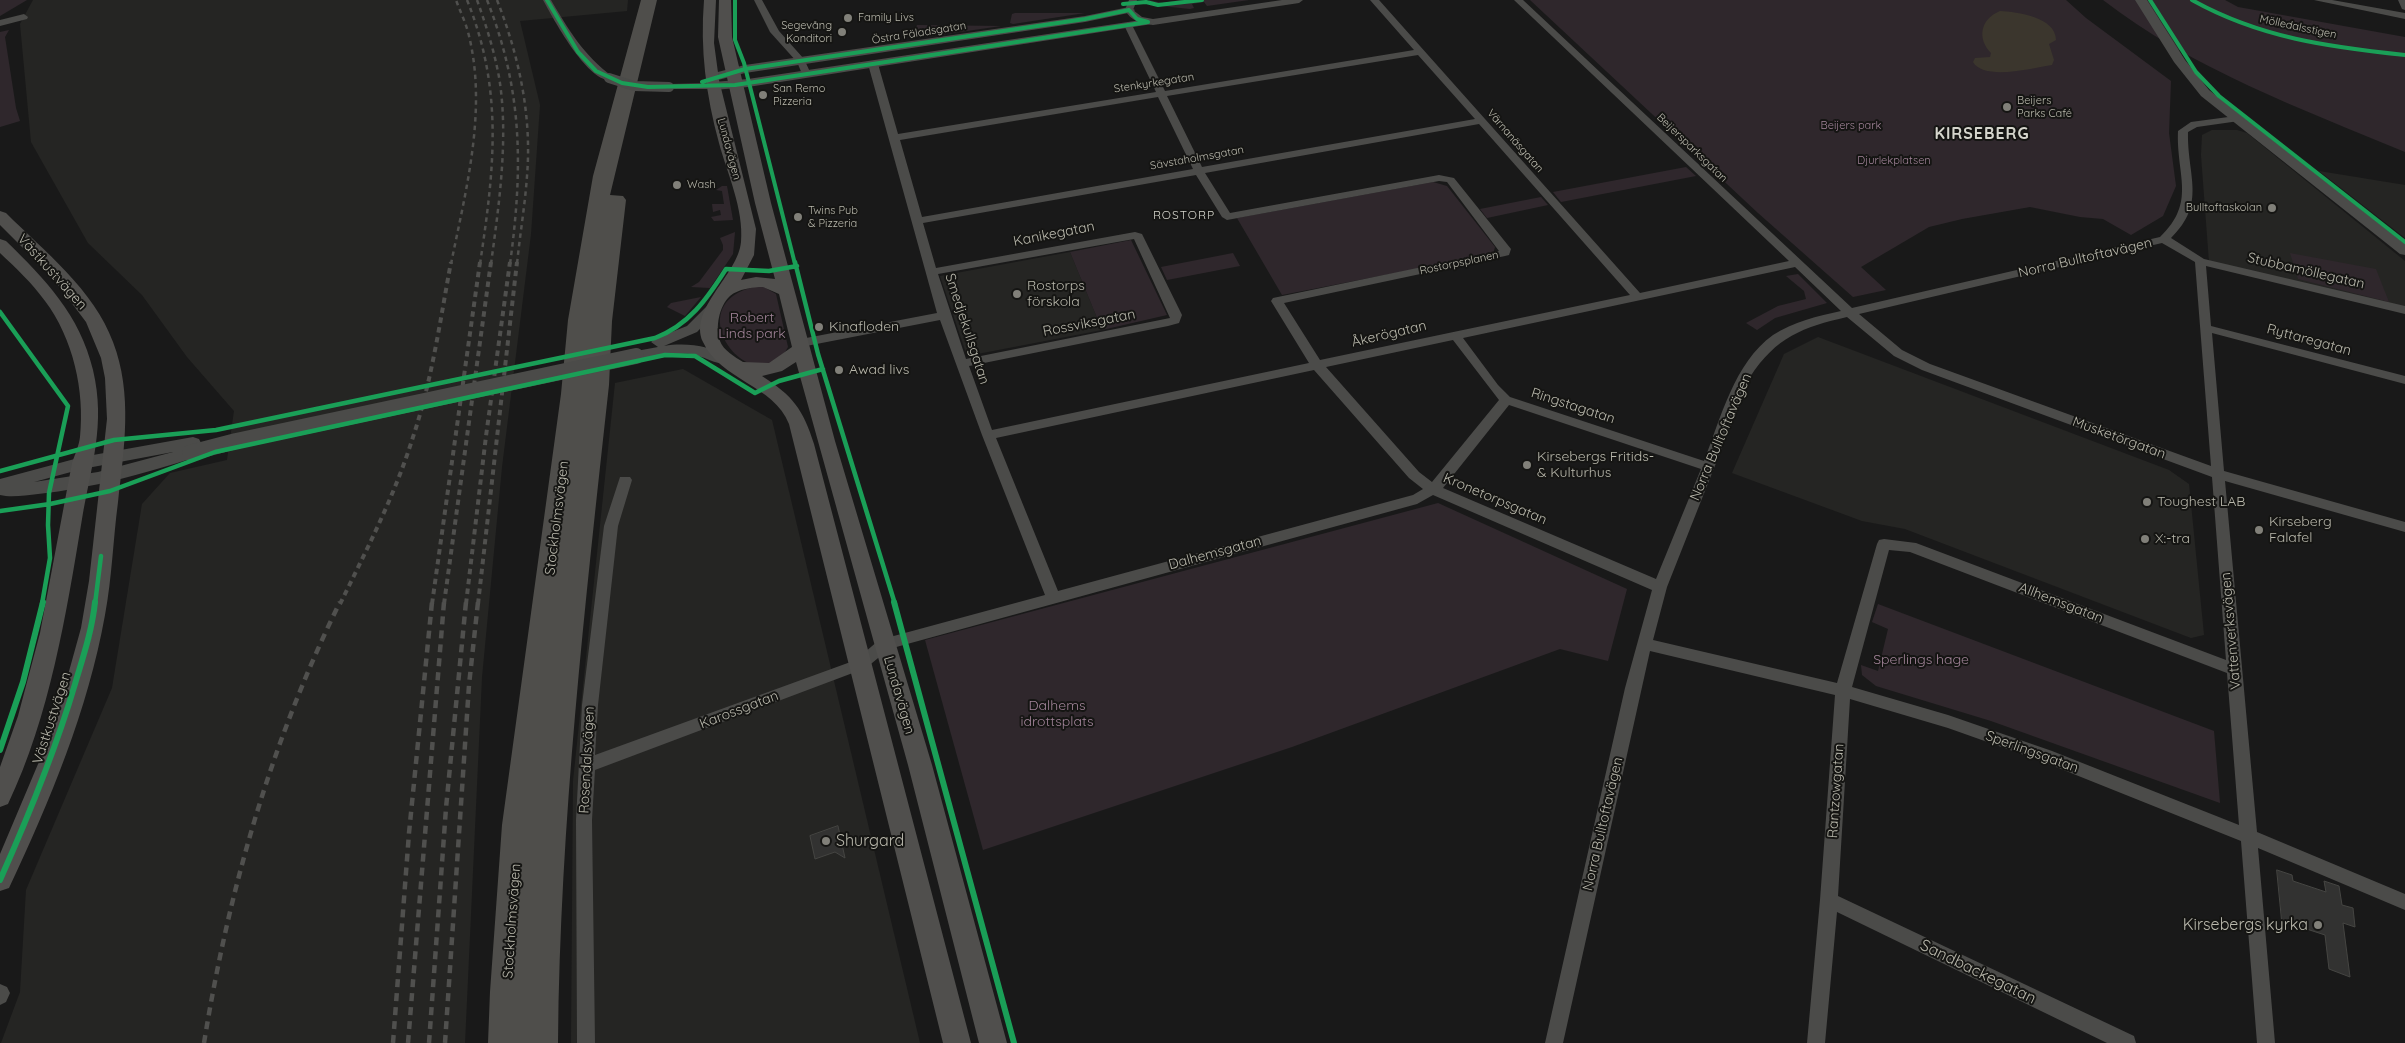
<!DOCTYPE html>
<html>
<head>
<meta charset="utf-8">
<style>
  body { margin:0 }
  canvas { display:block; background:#191919 }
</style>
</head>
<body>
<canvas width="2405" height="1043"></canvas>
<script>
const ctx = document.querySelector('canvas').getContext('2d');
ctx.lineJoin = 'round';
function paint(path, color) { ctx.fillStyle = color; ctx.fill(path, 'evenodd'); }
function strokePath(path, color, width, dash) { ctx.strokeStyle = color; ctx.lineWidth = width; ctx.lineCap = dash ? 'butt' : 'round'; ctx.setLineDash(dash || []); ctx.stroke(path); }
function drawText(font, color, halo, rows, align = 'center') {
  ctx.font = font + ' Quicksand,sans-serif'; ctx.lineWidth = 4; ctx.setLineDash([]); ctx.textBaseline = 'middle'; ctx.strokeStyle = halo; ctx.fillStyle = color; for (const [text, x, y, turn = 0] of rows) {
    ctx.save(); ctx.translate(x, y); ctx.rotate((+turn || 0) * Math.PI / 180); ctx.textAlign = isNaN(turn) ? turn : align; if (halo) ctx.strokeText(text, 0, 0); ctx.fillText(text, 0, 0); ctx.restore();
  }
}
paint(new Path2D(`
  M33,0H628L627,11L520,21L540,105L531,234L502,467L482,677L465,1043H1L20,992L26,890L112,688L142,504L170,473L227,460L234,411L187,357L142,295L88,243L31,142L20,24Z
  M2212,130H2237L2247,133L2405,261V310L2209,262L2201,155L2202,135Z
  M2319,171L2405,185V238Z
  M1070,252L1102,330L967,356L940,276Z
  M1818,337L2169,470L2189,484L2204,635L2191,638L1905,529L1862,521L1732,473L1784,354Z
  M683,369L772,420L920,1043H571L573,781L615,383Z`), '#252523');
paint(new Path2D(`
  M0,0H27L0,16Z
  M1149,0L1162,3L1180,0H1249L1207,6L1204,2L1192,4L1194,8L1190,9L1152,5Z
  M1530,0H2066L2086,18L2171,81L2169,133L2176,186L2163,216L2131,235L2103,219L2080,217L2030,207L1962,219L1929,227L1861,267L1886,290L1853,297L1758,213Z
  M2103,0H2225L2238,7L2405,37V152C2302,109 2192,69 2103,0Z
  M1015,13H1085L1013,24L1010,23L1012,14Z
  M917,25L1001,26L926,37L916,28Z
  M9,30L5,37L16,108L20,121L0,127V32Z
  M1686,167L1696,176L1561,202L1553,192Z
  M1433,182L1447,186L1495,247L1493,254L1282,295L1237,218Z
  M722,186H727L733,220L714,221L711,217L721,215L720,210L713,212L712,204H724L722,191L716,190Z
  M1541,197L1548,205L1487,218L1480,209Z
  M735,232L733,254L710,288L691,287L699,282L723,250V245L720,238Z
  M1131,240L1167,315L1102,330L1070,252Z
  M1233,253L1240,266L1167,280L1161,267Z
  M2290,253L2376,269L2389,302L2298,279Z
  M1798,274L1827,303L1775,318L1757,330L1746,323L1778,306L1806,299L1804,291L1786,276Z
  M754,287H764L776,294L788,347C756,407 674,306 754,287Z
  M701,297L685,316L667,307L671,303Z
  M1438,503L1627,589L1608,661L1560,649L1292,747L983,850L925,640Z
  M1878,604L2214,731L2220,803L1991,721L1876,686L1862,675L1861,665L1878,671L1888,629L1872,622Z`), '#2f272c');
paint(new Path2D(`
  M2000,11C2017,12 2056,17 2056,40L2049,44L2054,60L2052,65C2033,68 1984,81 1973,62L1975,58L1990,57L1991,53C1977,39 1980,19 2000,11Z`), '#3b362d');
const building = new Path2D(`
  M838,826L845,858L835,852L815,859L810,836Z
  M2277,870L2292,875L2293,881L2326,892L2324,881L2339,886L2342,905L2353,908L2355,927L2343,923L2350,977L2329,969L2325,935L2282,921Z`);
paint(building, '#323231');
strokePath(building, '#454542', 1);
paint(new Path2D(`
  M543,0H551C568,29 584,56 612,76V80C588,84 553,18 543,0Z
  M754,0H762L779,31L804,59L811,74L809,76H803L797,62L770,32Z
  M1129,0H1137L1133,10L1142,17L1153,19L1282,0H1303L1299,3L1153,25C1140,23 1131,21 1125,10Z
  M1370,0H1379L1640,293L1789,261L1514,0H1523L1852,308L2160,237C2197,202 2176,175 2178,131L2191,122L2236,116L2241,119L2239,121L2197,127L2188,132C2187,176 2207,203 2171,238L2204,259L2405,306V314L2206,266L2211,326L2405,376V384L2212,333L2224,471L2405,522V532L2225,481L2257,832L2405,894V910L2258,848L2275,1043H2257L2241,841L2041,761L1948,728L1850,699L1838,896L2134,1036L2136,1043H2107L1837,912L1825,1043H1807L1820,900L1835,695L1650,651L1563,1043H1545L1625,688L1652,590L1433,495L1417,504L889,649L866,668L595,770L592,820L595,1043H577L576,820L582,705L604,526L620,477H630L632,480L618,526L598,705L595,755L856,660L879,640L1045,595L982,435L940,320L801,347L795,343L801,339L937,313L868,64L870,62L878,64L898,134L1156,92L1124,25L1128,22L1132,25L1165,91L1414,50ZM1418,55L1475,119L1202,167L1167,96ZM1158,97L1193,169L922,217L900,140ZM1479,124L1630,295L1320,360L1284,303L1505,256L1509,255L1511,249L1454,178L1439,175L1230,213L1205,173ZM1196,175L1222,217L1227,220L1439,181L1447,182L1499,251L1273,298L1271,301L1309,363L992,430L969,366L1168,326L1179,323L1182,315L1142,234L1135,232L936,268L923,223ZM1134,239L1170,318L966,359L938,274ZM2162,243L2195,262L2211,466L1930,364L1902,350L1859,314ZM1795,267L1841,311C1818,316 1793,322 1773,335C1734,363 1721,418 1704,461L1510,397L1498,385L1463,338ZM1847,317L1894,356L1922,370L2212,477L2226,660L1916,543L1884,539L1879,540L1877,544L1837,683L1653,640L1667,587L1750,377C1776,337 1803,327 1847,317ZM1453,340L1499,400L1432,482L1419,472L1326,367ZM1314,370L1409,478L1423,489L1413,495L1058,591L996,438ZM1509,405L1701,469L1656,579L1443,488ZM1889,550L1910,552L2227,673L2239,825L2052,751L1948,715L1852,687Z
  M2314,0H2332L2405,13V19Z
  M2398,0H2405V10L2402,9Z
  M24,14L28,17L27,19L0,26V20Z
  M669,84L714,83L719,86L714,89H666L664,87Z
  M0,984L7,987L10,993L6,1002L0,1005Z`), '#4b4b49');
paint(new Path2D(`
  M2135,0H2147L2185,60L2209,90L2405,244V255L2400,254L2201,96L2174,62Z
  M1129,7L1135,10L1133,12L1085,22L745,73L718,80L712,76L714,73L745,65L1085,16Z
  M1148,19L1154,22L1152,24L748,87L714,90L708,86L714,82L748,79Z
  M716,300L723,305L697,332L664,346C688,342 710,347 732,356L735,360L732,364C720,367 704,356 691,354C672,353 654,357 636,361L631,360L628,356L631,352L658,347L651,342L654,339L687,326L711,302Z
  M193,437L199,439L201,443L199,447L194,448L198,453L196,457C144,474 92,488 38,494C26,495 12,498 0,495V479L82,457ZM173,452L98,472L34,482L82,469Z`), '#4b4b49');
paint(new Path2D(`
  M704,0H716L714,43L719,80L756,229L754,255L741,280L756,277L775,279L755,203L718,37L719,0H731L732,37L771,203L835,441L932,765L1007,1043H979L908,765L796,362L782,371L762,376C793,396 803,409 814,444L971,1043H943L789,424C774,385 720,380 703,342C688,309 738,275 741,242C744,209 727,173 719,143C706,95 700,50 704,0ZM763,287L779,294L792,347L769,363L743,362C735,357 723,350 720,341C715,328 719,306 730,296C738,289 753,287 763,287Z
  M0,211L6,213C44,251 94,290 113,342C133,394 124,449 118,502C113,540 112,578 105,615C88,710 50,801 9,888L0,891V854L41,757L63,693L81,628L89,581L107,419L105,378L101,358L86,322L52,277L0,225Z
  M0,239L6,241C45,279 80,315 93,370C106,425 91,466 82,519C66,615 50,716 8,804L0,807V767L18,716L40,633L72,463C75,454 79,446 80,437C85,391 73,338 45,301C32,283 16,268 0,253Z`), '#504f4d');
paint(new Path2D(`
  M641,0H657L610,195L623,196L626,200L612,321L609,385C585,604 560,822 558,1043H488L490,992L502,825L561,394L568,320L593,176Z`), '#4f4e4b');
strokePath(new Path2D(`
  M467,0C504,91 494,170 480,264
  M477,0C486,25 494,50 499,77C509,137 499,204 491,264
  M487,0C523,91 523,168 510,264
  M497,0C519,56 532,116 527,176C525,205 520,234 517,264
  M451,264C466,189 488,108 468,32C465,21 460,11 456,0`), '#50504e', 2.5, [4.5, 4]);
strokePath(new Path2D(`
  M340,604C367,549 395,495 413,437C432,380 440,321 451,262
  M432,604L480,262
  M444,604L491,262
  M466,604L486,436L510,262
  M478,604L517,262`), '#50504e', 4, [5.5, 4.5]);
strokePath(new Path2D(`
  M204,1043C229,889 271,742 340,602
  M393,1043L409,833L432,602
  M408,1043L444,602
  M429,1043L446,808L466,602
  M445,1043L469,685L478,602`), '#50504e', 4.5, [8, 6]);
strokePath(new Path2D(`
  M609,78L634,86L669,87`), '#4b4b49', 10);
strokePath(new Path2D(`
  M190,453L236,441L636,356`), '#4b4b49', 16);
strokePath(new Path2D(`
  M547,0L578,52L596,71L622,83L648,87L735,85L1148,22
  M735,0V40L744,63L795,264
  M2150,0L2196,72L2219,96L2405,242
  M2192,0C2260,38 2329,47 2405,55
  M1123,4L1146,2L1158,5L1202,0
  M702,82L745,69L1085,19L1129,10L1137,19L1148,22`), '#1a9f57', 4);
strokePath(new Path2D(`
  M795,262L818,354L895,604
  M0,312L68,406L49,493L48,525L50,558L42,604
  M0,471L114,440L216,430L655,338C689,325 707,299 726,269L769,271L797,266
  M0,511L50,504L110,491L215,452L665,355L695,356L755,393L779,381L823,369
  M95,604L101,556`), '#1a9f57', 4.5);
strokePath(new Path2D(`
  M894,602L1014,1043
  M0,750L23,682L43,602
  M0,880C29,815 55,752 75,684C83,657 92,631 95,602`), '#1a9f57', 6);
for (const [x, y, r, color] of [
  [848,18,5,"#818079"],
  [842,32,5,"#818079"],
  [763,95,5,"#818079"],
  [2007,107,5,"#818079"],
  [677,185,5,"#818079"],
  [2272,208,5,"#818079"],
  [798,217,5,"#818079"],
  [1017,294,5,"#818079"],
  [819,327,5,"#818079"],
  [839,370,5,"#818079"],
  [1527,465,5,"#818079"],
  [2147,502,5,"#818079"],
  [2259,530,5,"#818079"],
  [2145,539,5,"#818079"],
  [826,841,5,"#818079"],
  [2318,925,5,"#818079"]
]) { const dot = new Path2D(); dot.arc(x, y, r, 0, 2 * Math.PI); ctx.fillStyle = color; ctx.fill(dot); strokePath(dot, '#151513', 2); }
drawText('11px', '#b9b8ac', '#151513', [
  ["Family Livs",858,18],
  ["Segevång",832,26,"right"],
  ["Konditori",832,39,"right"],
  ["San Remo",773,89],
  ["Pizzeria",773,102],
  ["Beijers",2017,101],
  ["Parks Café",2017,114],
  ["Wash",687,185],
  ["Bulltoftaskolan",2262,208,"right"],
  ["Twins Pub",808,211],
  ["& Pizzeria",808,224]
], 'left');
drawText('11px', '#b9b8ac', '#151513', [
  ["Mölledalsstigen",2298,27,12],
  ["Östra Fäladsgatan",919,33,-9],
  ["Stenkyrkegatan",1154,83,-9],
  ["Värnanäsgatan",1515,141,49],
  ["Beijersparksgatan",1692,148,44],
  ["Lundavägen",729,149,75],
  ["Sävstaholmsgatan",1197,158,-10],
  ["Rostorpsplanen",1459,263,-12]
]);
drawText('11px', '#a28499', '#151513', [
  ["Beijers park",1851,126],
  ["Djurlekplatsen",1894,161]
]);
ctx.letterSpacing = '1px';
drawText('12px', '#d5d5cc', '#151513', [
  ["ROSTORP",1184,215]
]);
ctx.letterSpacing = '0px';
drawText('14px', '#b9b8ac', '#151513', [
  ["Kanikegatan",1054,234,-11],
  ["Norra Bulltoftavägen",2085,258,-13],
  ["Stubbamöllegatan",2306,271,13],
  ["Västkustvägen",52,272,48],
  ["Rossviksgatan",1089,323,-11],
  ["Smedjekullsgatan",967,329,72],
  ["Åkerögatan",1389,334,-13],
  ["Ryttaregatan",2309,340,15],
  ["Ringstagatan",1573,406,18],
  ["Norra Bulltoftavägen",1721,437,-67],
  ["Musketörgatan",2119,438,20],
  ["Kronetorpsgatan",1495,499,23],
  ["Stockholmsvägen",557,518,-83],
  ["Dalhemsgatan",1215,553,-15],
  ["Allhemsgatan",2061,603,21],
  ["Vattenverksvägen",2231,631,-95],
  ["Lundavägen",899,695,74],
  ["Karossgatan",739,710,-21],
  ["Västkustvägen",52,718,-72],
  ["Sperlingsgatan",2032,752,20],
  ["Rosendalsvägen",587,760,-87],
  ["Rantzowgatan",1836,791,-86],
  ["Norra Bulltoftavägen",1603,824,-77],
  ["Stockholmsvägen",512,921,-86]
]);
drawText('14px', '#b9b8ac', '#151513', [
  ["Rostorps",1027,286],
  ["förskola",1027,302],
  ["Kinafloden",829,327],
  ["Awad livs",849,370],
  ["Kirsebergs Fritids-",1537,457],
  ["& Kulturhus",1537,473],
  ["Toughest LAB",2157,502],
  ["Kirseberg",2269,522],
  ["Falafel",2269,538],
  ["X:-tra",2155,539]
], 'left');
drawText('14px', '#a28499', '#151513', [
  ["Robert",752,318],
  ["Linds park",752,334],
  ["Sperlings hage",1921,660],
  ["Dalhems",1057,706],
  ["idrottsplats",1057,722]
]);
ctx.letterSpacing = '1px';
drawText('bold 16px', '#d5d5cc', '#151513', [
  ["KIRSEBERG",1982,134]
]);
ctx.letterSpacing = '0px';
drawText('16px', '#b9b8ac', '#151513', [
  ["Shurgard",836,841],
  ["Kirsebergs kyrka",2308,925,"right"]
], 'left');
drawText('16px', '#b9b8ac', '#151513', [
  ["Sandbackegatan",1978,972,26]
]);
</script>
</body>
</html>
